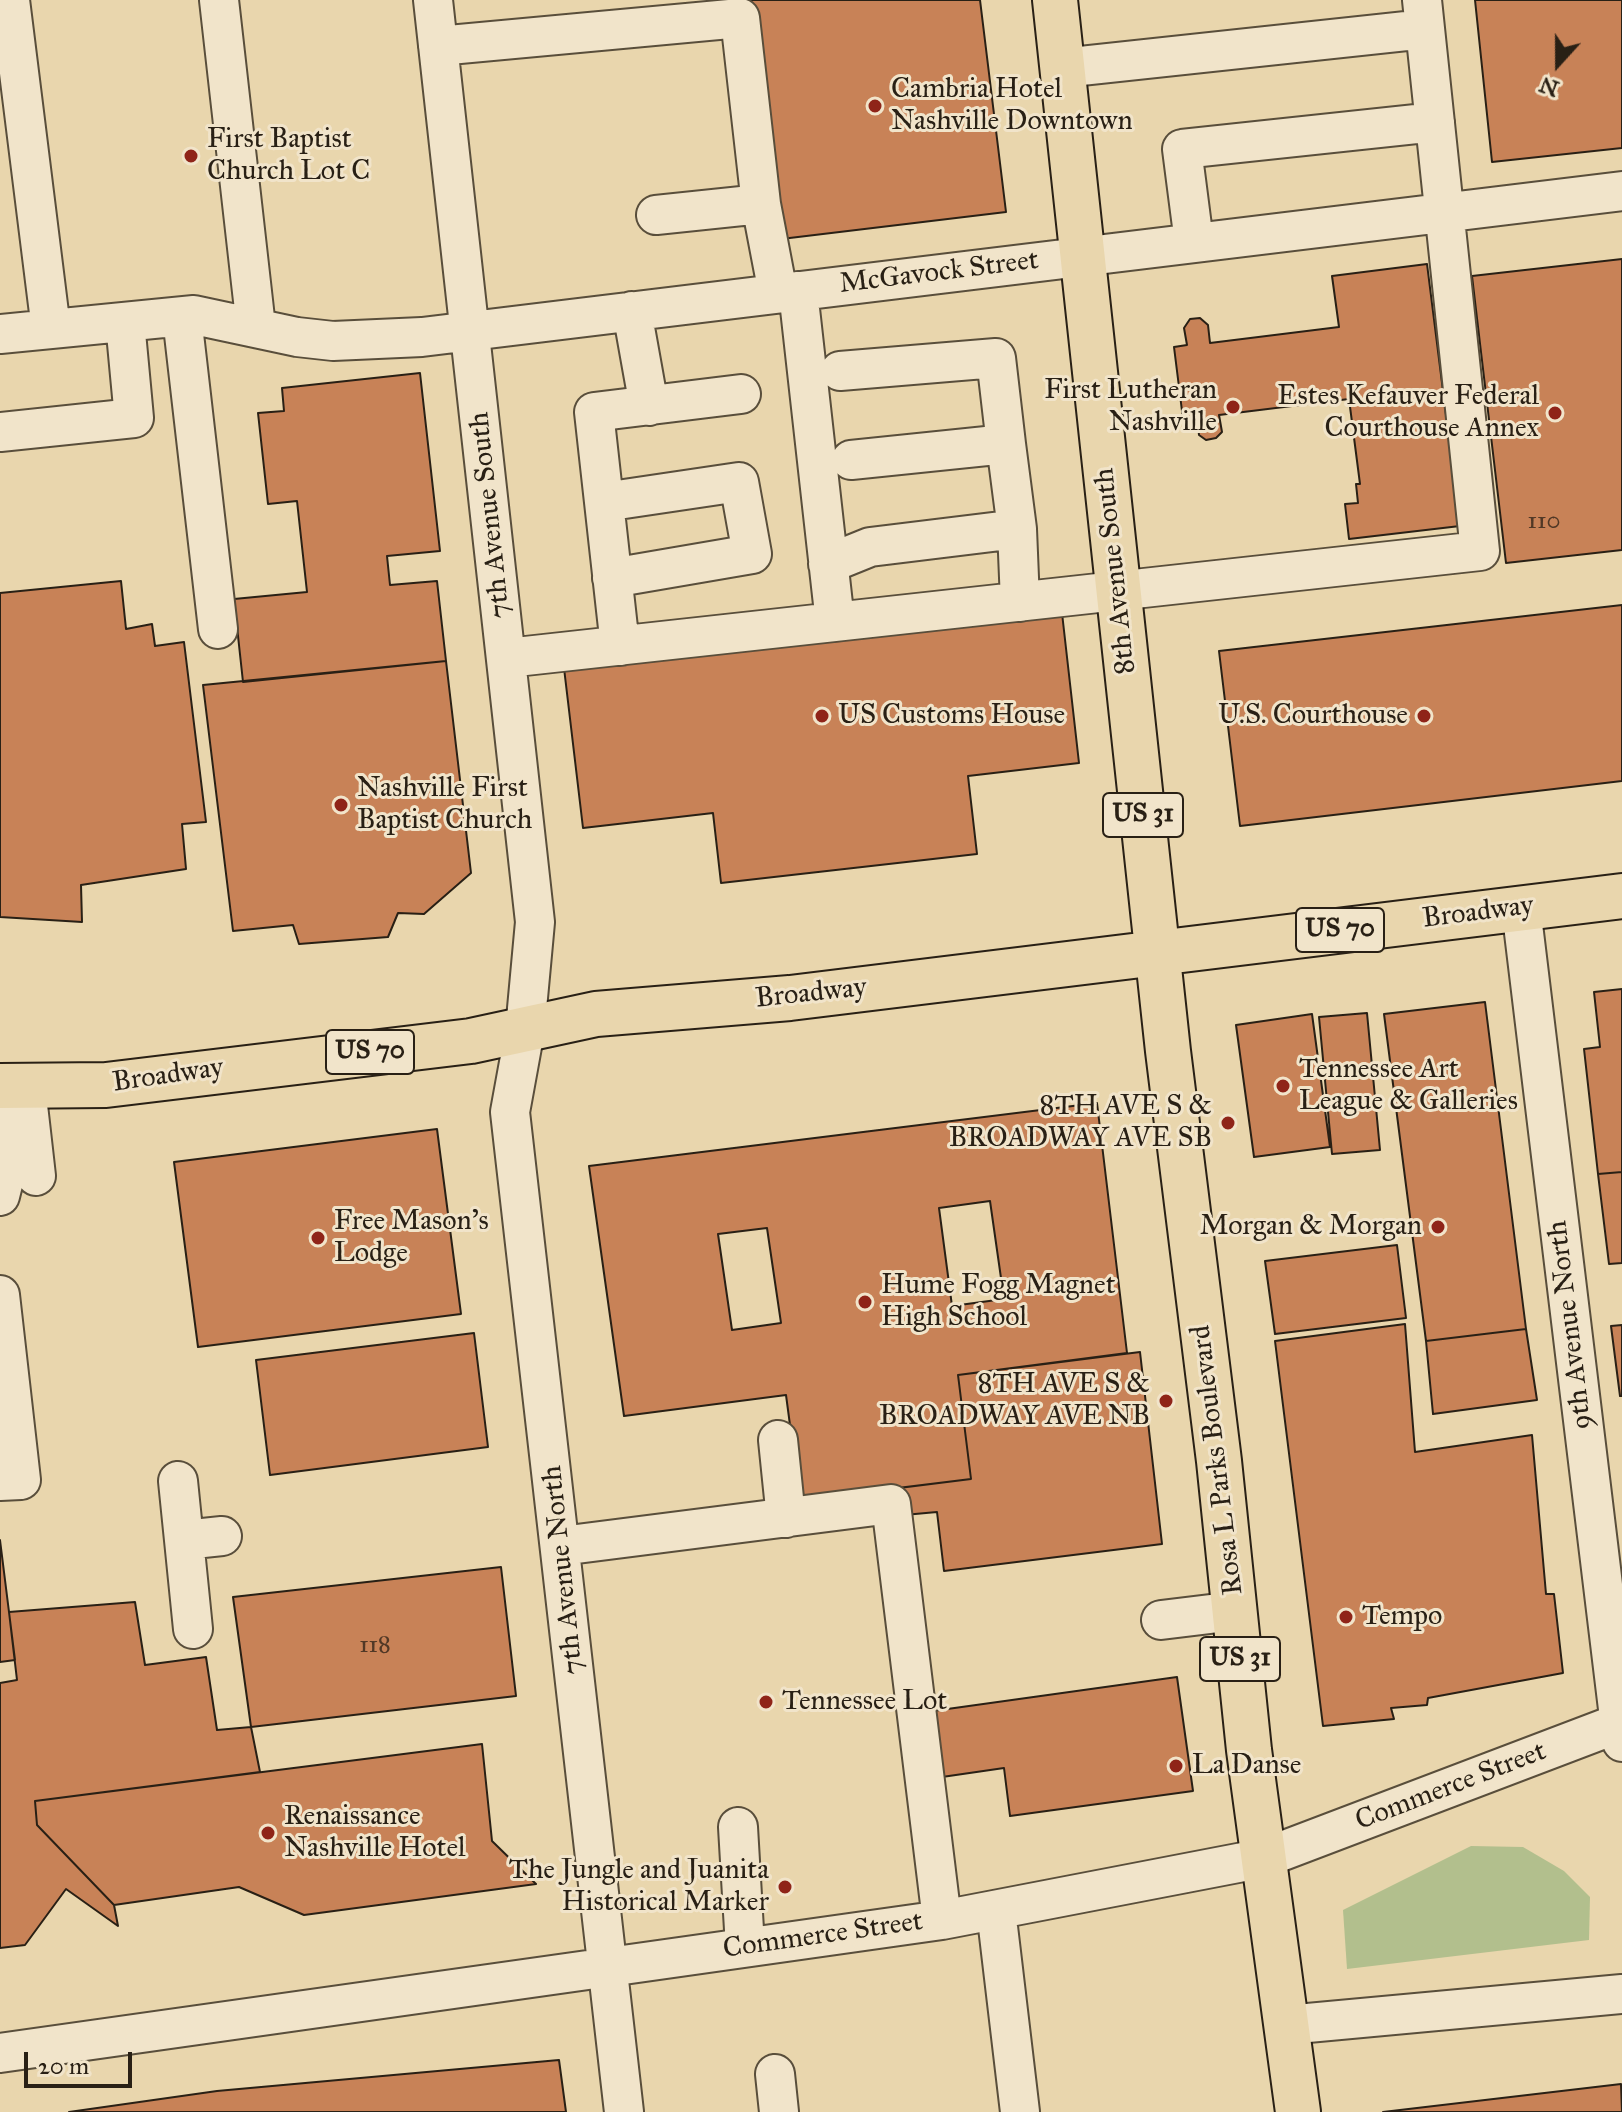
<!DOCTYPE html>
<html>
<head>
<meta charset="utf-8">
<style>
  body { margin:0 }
  #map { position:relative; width:1622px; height:2112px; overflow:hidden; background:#e9d6ad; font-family:"IM FELL Great Primer",serif }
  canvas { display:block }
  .north { position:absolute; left:1518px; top:24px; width:80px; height:80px; -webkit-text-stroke:6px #f1e4ca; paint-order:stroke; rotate:201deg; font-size:22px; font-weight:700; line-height:32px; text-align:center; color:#292015 }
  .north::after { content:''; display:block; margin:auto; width:28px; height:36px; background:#292015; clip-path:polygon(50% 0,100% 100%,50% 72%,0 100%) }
  .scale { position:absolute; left:24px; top:2052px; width:108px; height:36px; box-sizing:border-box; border:4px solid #292015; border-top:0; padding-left:10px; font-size:24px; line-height:28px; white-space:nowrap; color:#292015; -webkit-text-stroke:6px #f1e4ca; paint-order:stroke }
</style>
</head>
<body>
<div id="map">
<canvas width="1622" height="2112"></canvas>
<div class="north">N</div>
<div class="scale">20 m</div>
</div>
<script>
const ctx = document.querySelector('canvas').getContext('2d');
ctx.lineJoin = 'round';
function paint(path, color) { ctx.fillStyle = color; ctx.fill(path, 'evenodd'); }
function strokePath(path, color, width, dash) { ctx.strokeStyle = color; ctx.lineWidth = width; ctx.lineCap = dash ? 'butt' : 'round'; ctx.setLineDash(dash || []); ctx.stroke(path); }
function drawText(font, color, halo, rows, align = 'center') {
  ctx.font = font + ' "IM FELL Great Primer",serif'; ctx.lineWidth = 6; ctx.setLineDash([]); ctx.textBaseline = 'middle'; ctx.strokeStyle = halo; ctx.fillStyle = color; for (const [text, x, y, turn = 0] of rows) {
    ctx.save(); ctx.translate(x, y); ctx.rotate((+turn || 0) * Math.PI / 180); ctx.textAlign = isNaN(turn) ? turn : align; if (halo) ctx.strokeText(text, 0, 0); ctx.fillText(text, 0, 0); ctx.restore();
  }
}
paint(new Path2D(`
  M1471,1846L1523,1847L1564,1871L1590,1897L1589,1940L1347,1969L1343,1910Z`), '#b2bf8d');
const building = new Path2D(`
  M744,0H980L1006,212L773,240Z
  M1475,0H1622V148L1492,162Z
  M1622,259V550L1506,563L1472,276Z
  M1427,264L1460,526L1349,539L1345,504L1358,503L1356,484H1360L1349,399L1219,415L1222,432L1216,438L1206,440L1199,435L1197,417L1183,419L1174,347L1187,345L1184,328L1190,319L1200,318L1208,325L1210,343L1339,327L1332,276Z
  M420,373L440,551L387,556L390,585L437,581L446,661L243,682L234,599L307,592L297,501L268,504L258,413L284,411L282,388Z
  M121,581L126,629L152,624L155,646L184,642L206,822L182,824L186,869L81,885L82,922L0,917V593Z
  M1622,605V781L1240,826L1219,651Z
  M1062,613L1079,763L968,776L977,854L721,883L713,813L583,828L564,668Z
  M446,661L471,873L424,914L398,913L388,937L299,944L293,925L233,931L203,685Z
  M1622,989V1172L1598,1174L1584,1049L1600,1047L1594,992Z
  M1485,1002L1526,1329L1426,1341L1384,1014Z
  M1367,1013L1380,1150L1332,1154L1319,1017Z
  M1312,1014L1330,1147L1254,1157L1236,1025Z
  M1097,1103L1127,1353L958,1375L971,1479L800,1500L786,1395L624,1416L589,1166ZM990,1201L1004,1299L952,1306L939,1208ZM767,1228L781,1323L732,1330L718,1234Z
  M437,1129L461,1314L198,1347L174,1162Z
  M1622,1172V1263L1609,1264L1598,1174Z
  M1397,1245L1406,1318L1275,1334L1265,1261Z
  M1405,1324L1415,1452L1532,1435L1546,1594H1554L1563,1673L1428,1698L1427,1705L1391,1708L1394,1719L1323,1726L1275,1341Z
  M1622,1325V1396H1620L1611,1326Z
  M1526,1329L1537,1400L1433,1414L1426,1341Z
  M474,1333L488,1447L270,1475L256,1360Z
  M1140,1352L1162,1544L944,1571L937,1512L904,1515L899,1488L971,1479L958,1375Z
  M0,1540L15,1660L0,1662Z
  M501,1567L516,1696L251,1727L233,1597Z
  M135,1602L145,1665L206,1657L217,1730L251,1727L260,1772L35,1801L37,1825L114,1905L118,1926L66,1889L25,1945L0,1948V1683L17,1680L9,1612Z
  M1177,1677L1193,1791L1010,1816L1004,1768L942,1777L933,1711Z
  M482,1744L492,1841L536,1884L304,1915L239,1887L114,1905L37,1825L35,1801Z
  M559,2060L566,2112H69L217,2091Z
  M1621,2084L1622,2112H1383Z`);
paint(building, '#c88257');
strokePath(building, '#292015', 2);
const minor = new Path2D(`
  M10,0L51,329
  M219,0L256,327
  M433,0L535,922L525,1030L510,1112L624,2112
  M438,46L740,18L761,204L778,293
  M1062,68L1425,29
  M656,215L761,204
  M1194,242L1182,149L1435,122
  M798,291L835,622
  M632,311L649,406
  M182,317L218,629
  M0,334L194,315L297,337L333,341L422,337L1622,191
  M840,371L996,358L1006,444L851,460
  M0,432L134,418L125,322
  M1006,444L1017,529L1020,602
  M604,502L739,482L752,554L612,578
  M828,564L870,547L1017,529
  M620,646L594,412L741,394
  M507,658L1480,551L1422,0
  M1521,908L1622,1742
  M26,1088L36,1176
  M0,1119L6,1172L0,1196
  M0,1295L21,1480L0,1481
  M778,1440L786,1518
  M178,1481L184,1540L222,1536
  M184,1540L193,1629
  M561,1546L891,1504L942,1920
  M1161,1620L1235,1611
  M738,1827L745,1947
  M996,1910L1020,2112
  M1286,2025L1622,1994
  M0,2053L942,1920L1264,1858L1622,1722
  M775,2074L779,2112`);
const major = new Path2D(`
  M1055,0L1168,1051L1219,1461L1249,1750L1298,2112
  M0,1086L106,1085L471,1041L596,1014L790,998L1622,896`);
strokePath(minor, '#594e3b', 42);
strokePath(major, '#292015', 48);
strokePath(minor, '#f1e4ca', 38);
strokePath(major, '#e9d6ad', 44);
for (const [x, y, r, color] of [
  [875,106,8,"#8f2418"],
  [191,156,8,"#8f2418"],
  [1233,407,8,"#8f2418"],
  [1555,413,8,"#8f2418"],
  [822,716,8,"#8f2418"],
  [1424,716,8,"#8f2418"],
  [341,805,8,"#8f2418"],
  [1283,1086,8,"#8f2418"],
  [1228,1123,8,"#8f2418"],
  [1438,1227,8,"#8f2418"],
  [318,1238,8,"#8f2418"],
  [865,1302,8,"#8f2418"],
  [1166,1401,8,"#8f2418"],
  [1346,1617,8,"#8f2418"],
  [766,1702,8,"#8f2418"],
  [1176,1766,8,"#8f2418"],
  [268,1833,8,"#8f2418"],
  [785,1887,8,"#8f2418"]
]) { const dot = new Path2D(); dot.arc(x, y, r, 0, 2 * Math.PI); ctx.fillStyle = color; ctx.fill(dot); strokePath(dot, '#f1e4ca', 3); }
drawText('24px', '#513826', null, [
  ["110",1544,522],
  ["118",375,1646]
]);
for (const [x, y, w] of [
  [1143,815,80],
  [1340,930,88],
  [370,1052,88],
  [1240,1659,80]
]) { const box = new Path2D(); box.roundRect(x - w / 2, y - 22, w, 44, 6); ctx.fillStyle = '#f1e4ca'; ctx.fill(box); strokePath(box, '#292015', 2); }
drawText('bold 26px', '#292015', null, [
  ["US 31",1143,815],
  ["US 70",1340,930],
  ["US 70",370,1052],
  ["US 31",1240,1659]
]);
drawText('28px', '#292015', '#f1e4ca', [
  ["Cambria Hotel",891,90],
  ["Nashville Downtown",891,122],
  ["First Baptist",207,140],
  ["Church Lot C",207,172],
  ["First Lutheran",1217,391,"right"],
  ["Nashville",1217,423,"right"],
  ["Estes Kefauver Federal",1539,397,"right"],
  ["Courthouse Annex",1539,429,"right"],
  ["US Customs House",838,716],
  ["U.S. Courthouse",1408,716,"right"],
  ["Nashville First",357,789],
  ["Baptist Church",357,821],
  ["Tennessee Art",1299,1070],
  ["League & Galleries",1299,1102],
  ["8TH AVE S &",1212,1107,"right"],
  ["BROADWAY AVE SB",1212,1139,"right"],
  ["Free Mason's",334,1222],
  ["Lodge",334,1254],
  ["Morgan & Morgan",1422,1227,"right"],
  ["Hume Fogg Magnet",881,1286],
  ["High School",881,1318],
  ["8TH AVE S &",1150,1385,"right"],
  ["BROADWAY AVE NB",1150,1417,"right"],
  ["Tempo",1362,1617],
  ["Tennessee Lot",782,1702],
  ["La Danse",1192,1766],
  ["Renaissance",284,1817],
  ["Nashville Hotel",284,1849],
  ["The Jungle and Juanita",769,1871,"right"],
  ["Historical Marker",769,1903,"right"]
], 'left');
drawText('28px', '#292015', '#f1e4ca', [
  ["McGavock Street",939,273,-7],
  ["7th Avenue South",491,515,-96],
  ["8th Avenue South",1116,571,-96],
  ["Broadway",1478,913,-7],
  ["Broadway",811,994,-6],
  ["Broadway",168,1076,-8],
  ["9th Avenue North",1571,1325,-97],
  ["Rosa L Parks Boulevard",1218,1460,-97],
  ["7th Avenue North",564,1570,-96],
  ["Commerce Street",1451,1787,-21],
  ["Commerce Street",823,1936,-8]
]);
</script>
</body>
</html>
